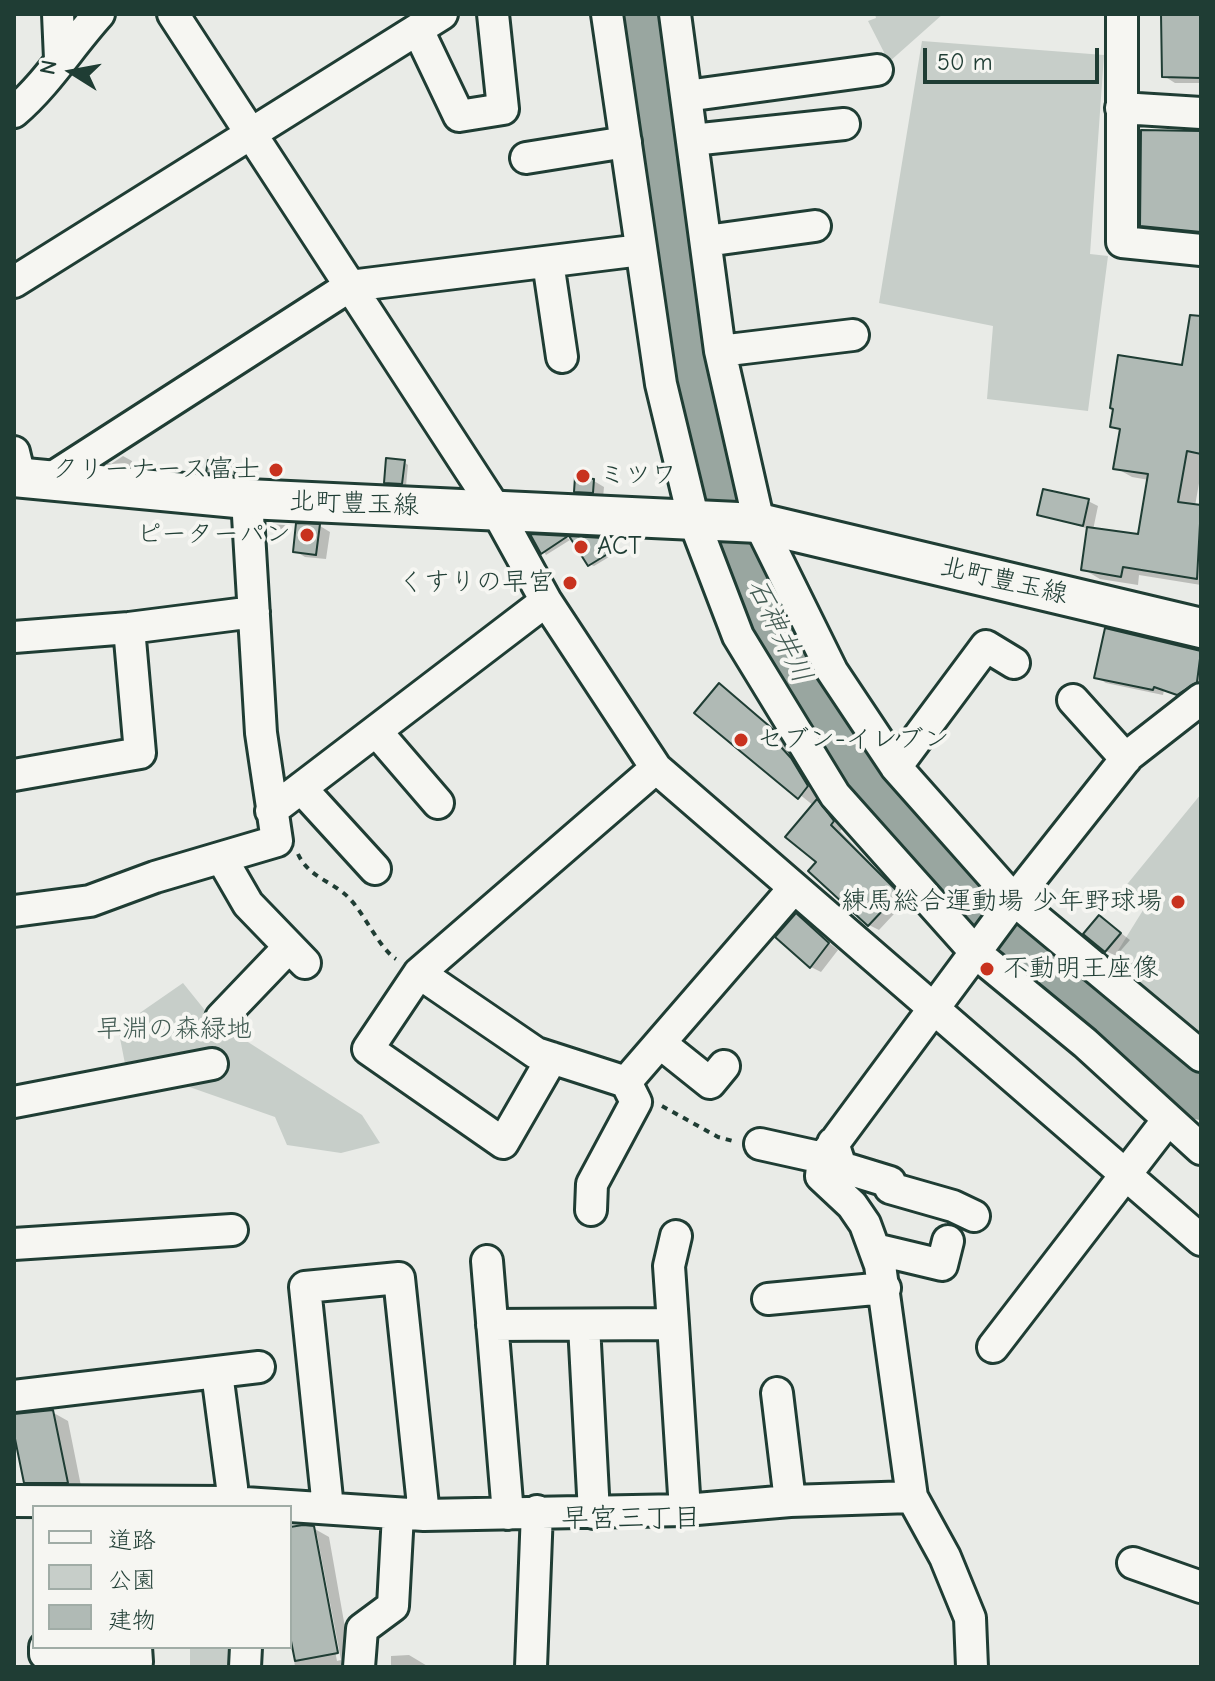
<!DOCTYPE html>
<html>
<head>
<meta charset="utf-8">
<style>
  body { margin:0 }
  #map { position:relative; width:1215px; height:1681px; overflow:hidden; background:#e9ebe7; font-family:"Comic Neue","Klee One",sans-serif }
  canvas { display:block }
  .frame { position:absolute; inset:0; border:16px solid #1f3d34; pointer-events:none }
  .legend { position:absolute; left:32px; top:1505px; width:260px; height:144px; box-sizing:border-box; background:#f6f6f2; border:2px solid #a0aca6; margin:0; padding:10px 14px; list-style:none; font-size:24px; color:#1f3d34 }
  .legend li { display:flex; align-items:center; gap:16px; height:40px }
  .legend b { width:40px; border:2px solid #a0aca6 }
  .north { position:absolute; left:32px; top:32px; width:80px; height:80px; -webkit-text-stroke:6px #f6f6f2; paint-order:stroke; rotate:281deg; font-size:22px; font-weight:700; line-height:32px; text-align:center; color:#1f3d34 }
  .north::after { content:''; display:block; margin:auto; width:28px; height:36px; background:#1f3d34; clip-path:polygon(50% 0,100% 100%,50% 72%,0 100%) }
  .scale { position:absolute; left:923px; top:48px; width:176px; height:36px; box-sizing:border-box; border:4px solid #1f3d34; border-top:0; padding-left:10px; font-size:24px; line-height:28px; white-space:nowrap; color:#1f3d34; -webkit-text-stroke:6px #f6f6f2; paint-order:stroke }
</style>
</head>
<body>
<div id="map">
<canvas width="1215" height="1681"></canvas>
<div class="frame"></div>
<ul class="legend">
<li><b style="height:10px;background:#f6f6f2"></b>道路</li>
<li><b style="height:22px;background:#c7cec9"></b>公園</li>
<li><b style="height:22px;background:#b0bab5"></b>建物</li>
</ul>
<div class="north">N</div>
<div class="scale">50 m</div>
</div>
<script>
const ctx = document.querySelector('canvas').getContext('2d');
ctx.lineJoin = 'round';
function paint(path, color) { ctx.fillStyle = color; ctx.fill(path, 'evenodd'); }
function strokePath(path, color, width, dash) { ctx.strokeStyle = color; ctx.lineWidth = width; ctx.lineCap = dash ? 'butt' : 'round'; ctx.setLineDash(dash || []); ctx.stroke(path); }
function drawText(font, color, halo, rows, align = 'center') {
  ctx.font = font + ' "Comic Neue","Klee One",sans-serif'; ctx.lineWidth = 8; ctx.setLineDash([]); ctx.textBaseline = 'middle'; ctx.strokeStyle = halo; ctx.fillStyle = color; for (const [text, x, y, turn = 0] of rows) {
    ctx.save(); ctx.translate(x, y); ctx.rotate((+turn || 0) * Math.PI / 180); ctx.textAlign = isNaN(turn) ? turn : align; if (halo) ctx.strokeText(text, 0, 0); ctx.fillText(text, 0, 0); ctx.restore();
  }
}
paint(new Path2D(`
  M875,14H943L889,62L868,21L876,18Z
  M922,41L1104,55L1090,254L1108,256L1088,411L987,399L993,326L879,303Z
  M1201,794V1048L1109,965L1145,907L1124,888Z
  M183,983L212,1019L362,1115L380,1143L341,1153L287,1145L275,1117L178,1083L127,1074L118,1028Z
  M190,1647H239L237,1667H190Z`), '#c7cec9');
paint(new Path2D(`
  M1163,14H1201V83H1175L1164,76Z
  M1201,133V237L1153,231L1142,225Z
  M1201,342V472L1195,506L1201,507V585L1139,575L1138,585L1100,579L1083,569L1089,529L1039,514L1088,501L1098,506L1093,530L1140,536L1149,480L1132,477L1116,468L1122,431L1112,426L1184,368Z
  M123,456L132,461L131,470L111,464Z
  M404,462L408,465L406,486L386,482Z
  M233,466L244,472V480L219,478L209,472Z
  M594,481L604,487L603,498L586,497L576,491Z
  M269,524L284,525L288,527V533H273Z
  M298,525L320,526L330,532L326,559L305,557L295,551Z
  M533,536L567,538L570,540L546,555Z
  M602,540L614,554L594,566L589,564Z
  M1106,630L1201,654V691L1188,699L1164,690L1163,695L1106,683L1096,677Z
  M720,685L788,741L784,745L805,768L821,794L816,801L827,808L843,828L840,831L907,900L879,930L869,925L819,861L814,806L697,712Z
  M796,916L838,950L821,972L811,967Z
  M1100,917L1130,940L1116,956L1106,951Z
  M52,1412L68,1421L82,1491H42L26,1482L14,1415Z
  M313,1528L329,1537L352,1667H295L290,1625V1531ZM313,1535H317L341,1660L337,1661Z
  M409,1655L429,1667H391V1656Z`), '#0003');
strokePath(new Path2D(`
  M637,14L678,322L717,495L783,649L865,785L931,862L1103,1018L1201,1099`), '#99a6a0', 42);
const building = new Path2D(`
  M1161,14H1201V78L1162,77Z
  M1141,130L1201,131V232L1140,226Z
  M1190,315L1201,316V454L1187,451L1178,502L1201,505L1197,579L1123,567L1121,577L1081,570L1087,527L1138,534L1148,474L1113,469L1120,429L1110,427L1113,409L1110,408L1118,355L1182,365Z
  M386,458L405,460L402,484L384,483Z
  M208,460L234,464L235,476L206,473Z
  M575,477L594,479L593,493L574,492Z
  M1043,489L1089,499L1083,526L1037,515Z
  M296,523L320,524L316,555L293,552Z
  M530,534L568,536L541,554Z
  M569,536L603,538L611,552L588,566Z
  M1105,628L1201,651L1197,682L1177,695L1154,687L1153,690L1094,678Z
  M719,683L775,731L771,736L791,758L808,786L798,799L694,713Z
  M817,799L834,821L831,825L899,893L868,926L808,871L816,862L785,837Z
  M796,913L829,943L810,968L775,937Z
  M1099,915L1121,933L1105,952L1083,934Z
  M53,1410L68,1483H24L14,1434V1414Z
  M303,1525L314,1526L338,1653L295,1661L290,1636V1527Z`);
paint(building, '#b0bab5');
strokePath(building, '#1f3d34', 2);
const minor = new Path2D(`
  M58,14L60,59
  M173,14L496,510L546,601L656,768L1201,1240
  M607,14L661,384L694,521L738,636L835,795L977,954L1085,1043L1201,1149
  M675,14L720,351L759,523L832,671L896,767L1014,900L1201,1056
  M1122,14V242L1201,250
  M418,30L459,116L503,109L493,14
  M686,96L877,70
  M1121,108L1201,113
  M14,112C47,84 70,46 99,14
  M692,140L844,124
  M526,158L626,142
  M706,241L815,226
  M548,262L562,357
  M14,282L442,14
  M720,351L853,335
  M14,452L20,477
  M50,479L350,286L641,250
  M14,637L129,628L254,612
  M1073,700L1126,759
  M376,731L438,803
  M896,767L986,646L1014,663
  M14,775L140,753L129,628
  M301,788L375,869
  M271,811L546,601
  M222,859L248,904L305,963
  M14,911L90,901L155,877L277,841L261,733L247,499
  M419,973L536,1053L626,1082L794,888
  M221,1018L289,947
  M660,1043L710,1083L724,1066
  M552,1058L503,1143L368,1049L419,973L656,768
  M14,1102L212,1064
  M833,1143L841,1167L890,1182V1188L953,1206L974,1216
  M760,1144L823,1158
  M591,1210L592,1184L636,1102L626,1082
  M14,1244L232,1230
  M875,1249L942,1265L948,1241
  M487,1261L508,1514
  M768,1299L885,1288
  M673,1324L669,1266L676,1236
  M492,1325L673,1324L685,1510
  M584,1325L594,1513
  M993,1347L1163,1126
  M217,1373L232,1487L230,1507
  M777,1393L790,1501
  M14,1396L259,1367
  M14,1501L230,1502L424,1515L685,1510L790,1501L912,1497
  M328,1508L305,1287L399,1278L424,1515
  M1133,1563L1201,1587
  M45,1647V1654L84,1663L137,1662L136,1647
  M245,1667L246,1647
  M359,1667L362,1629L393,1606L398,1514
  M531,1667L537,1511
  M972,1667L970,1618L945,1557L912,1497L880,1265L865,1224L852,1205L821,1176L823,1158L1014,900L1128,756L1201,699`);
const major = new Path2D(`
  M14,477L247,499L759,523L1201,628`);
strokePath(minor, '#1f3d34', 36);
strokePath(major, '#1f3d34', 44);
strokePath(new Path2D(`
  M298,854C309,878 333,881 350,899C365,915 380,949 396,959
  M662,1106L718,1137L733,1141`), '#1f3d34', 4, [6, 6]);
strokePath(minor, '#f6f6f2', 30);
strokePath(major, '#f6f6f2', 38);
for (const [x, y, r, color] of [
  [276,470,8,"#c8321e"],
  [583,476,8,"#c8321e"],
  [307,535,8,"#c8321e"],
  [581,547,8,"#c8321e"],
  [570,583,8,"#c8321e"],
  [741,740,8,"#c8321e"],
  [1178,902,8,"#c8321e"],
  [987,969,8,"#c8321e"]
]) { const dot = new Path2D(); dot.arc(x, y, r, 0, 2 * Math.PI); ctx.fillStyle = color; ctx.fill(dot); strokePath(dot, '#f6f6f2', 3); }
drawText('26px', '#1f3d34', '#f6f6f2', [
  ["クリーナース富士",260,470],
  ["ミツワ",599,476,"left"],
  ["ピーターパン",291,535],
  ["ACT",597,547,"left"],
  ["くすりの早宮",554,583],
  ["セブン-イレブン",757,740,"left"],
  ["練馬総合運動場 少年野球場",1162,902],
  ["不動明王座像",1003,969,"left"]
], 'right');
drawText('26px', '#1f3d34', '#f6f6f2', [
  ["北町豊玉線",354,504,2],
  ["北町豊玉線",1004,581,13]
]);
drawText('26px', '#415a52', '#f6f6f2', [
  ["早淵の森緑地",174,1030]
]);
drawText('italic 28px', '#445c54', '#f6f6f2', [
  ["石神井川",779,631,64]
]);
drawText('28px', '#1f3d34', '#f6f6f2', [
  ["早宮三丁目",631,1519]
]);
</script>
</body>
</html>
